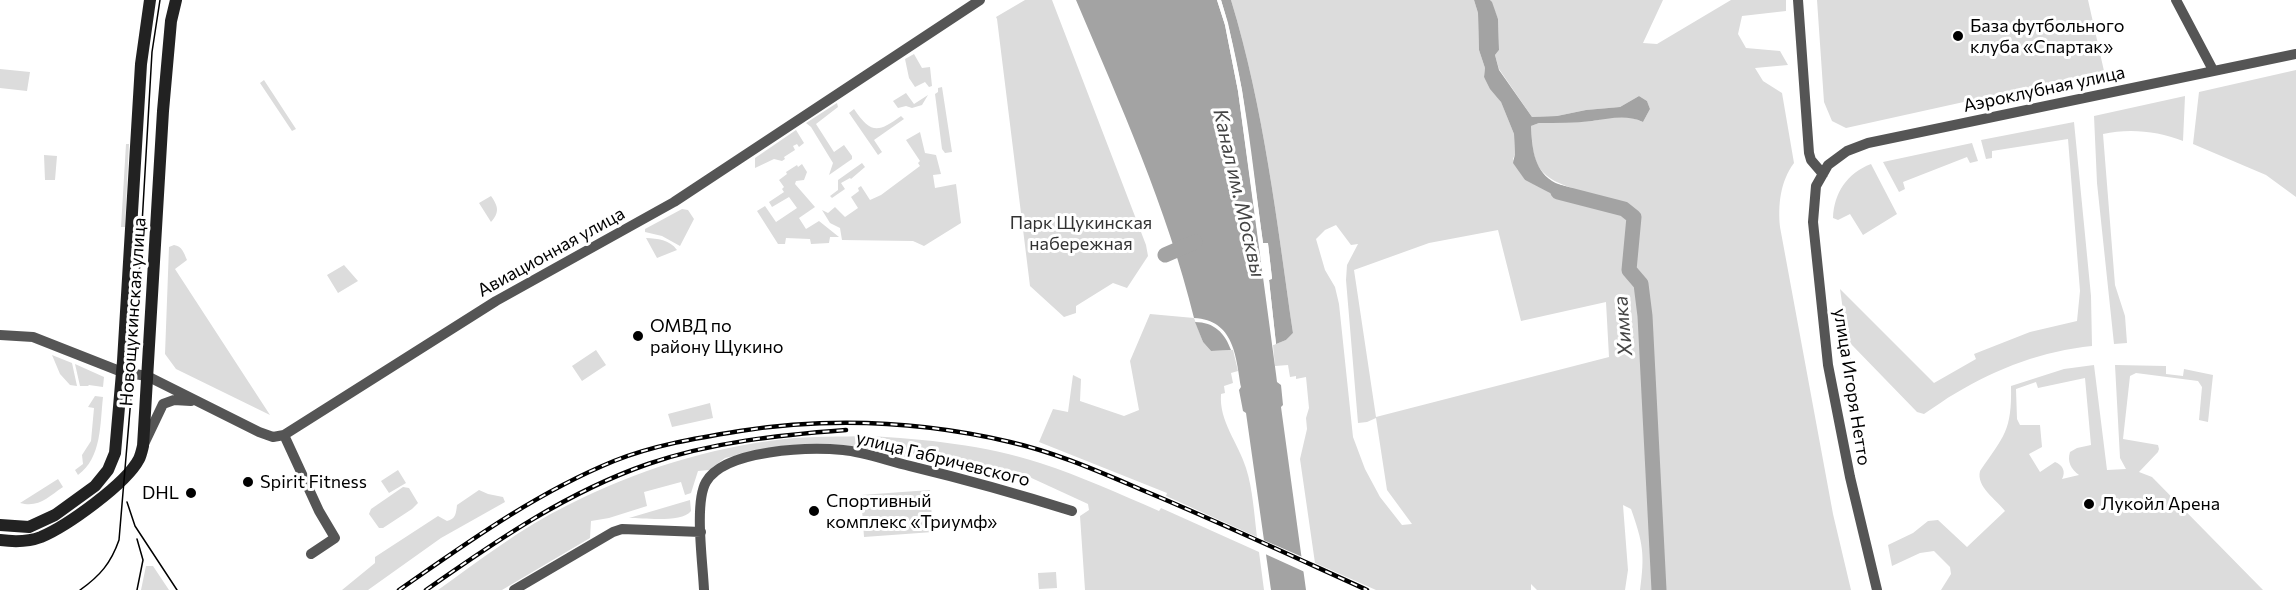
<!DOCTYPE html>
<html>
<head>
<meta charset="utf-8">
<style>
  body { margin:0 }
  canvas { display:block; background:#fff }
</style>
</head>
<body>
<canvas width="2296" height="590"></canvas>
<script>
const ctx = document.querySelector('canvas').getContext('2d');
ctx.lineJoin = 'round';
function paint(path, color) { ctx.fillStyle = color; ctx.fill(path, 'evenodd'); }
function strokePath(path, color, width, dash) { ctx.strokeStyle = color; ctx.lineWidth = width; ctx.lineCap = dash ? 'butt' : 'round'; ctx.setLineDash(dash || []); ctx.stroke(path); }
function drawText(font, color, halo, rows, align = 'center') {
  ctx.font = font + ' Commissioner,sans-serif'; ctx.lineWidth = 6; ctx.setLineDash([]); ctx.textBaseline = 'middle'; ctx.strokeStyle = halo; ctx.fillStyle = color; for (const [text, x, y, turn = 0] of rows) {
    ctx.save(); ctx.translate(x, y); ctx.rotate((+turn || 0) * Math.PI / 180); ctx.textAlign = isNaN(turn) ? turn : align; if (halo) ctx.strokeText(text, 0, 0); ctx.fillText(text, 0, 0); ctx.restore();
  }
}
paint(new Path2D(`
  M1025,0H1052L1146,245L1148,256L1127,288L1113,283L1076,306V313L1064,317L1030,286L997,19L996,17Z
  M1231,0H1474L1478,13L1479,50L1485,68L1484,77L1501,102L1514,134L1515,154L1513,159L1525,180L1558,196L1572,188C1535,176 1533,162 1531,126L1539,123L1594,121L1607,117H1630L1643,122L1650,109L1647,101L1639,96L1620,107L1586,110L1557,116L1532,117L1499,69L1495,55L1499,50L1498,19L1490,0H1663L1643,43L1657,44L1731,0H1786V11L1742,16L1738,34L1746,48L1780,51L1788,65L1755,68L1763,81L1782,93L1794,163C1780,182 1778,205 1780,227L1833,514L1851,590H1640C1645,554 1643,543 1631,509L1623,505L1628,570L1625,590H1537L1531,584V590H1376L1315,563L1300,459L1307,429L1306,418L1309,408L1306,377L1296,379V376L1290,377L1288,365L1275,366L1273,345L1286,340L1293,333C1277,222 1264,108 1231,0ZM1336,225L1351,245L1358,244L1347,265L1346,280L1358,423L1367,422L1376,418L1387,490L1412,524L1402,525L1380,497L1365,469L1353,437L1339,304L1335,287L1325,270L1316,239L1325,230ZM1498,230L1521,321L1606,302L1609,357L1376,417L1354,270L1429,243Z
  M1817,0H2088L2104,71L1846,128L1832,121L1824,102Z
  M914,54L922,68L930,67L932,86L929,87L925,82L915,87L909,78L905,59Z
  M0,69L30,72L27,91L0,88Z
  M2296,70V197L2266,175L2193,144L2199,92Z
  M264,80L296,129L292,131L260,83Z
  M942,87L952,152L945,153L942,149L935,94L938,92V88Z
  M906,93L914,104L928,95L922,105L912,108L906,106L898,108L893,101Z
  M2185,96L2183,141C2158,131 2129,128 2103,134L2115,285L2125,316L2127,343L2114,344L2097,183L2094,116Z
  M837,103L838,107L816,124L834,152L844,145L852,156V159L829,175L833,163L811,127L806,123Z
  M854,109C871,134 878,133 901,116L904,119L874,140L882,152L878,155L849,113Z
  M2074,122L2091,296L2092,346C2043,351 1998,368 1956,393C1945,399 1935,407 1924,414L1917,412L1851,344L1849,346L1861,421L1859,424L1840,289L1934,383L1976,359L1974,354L2030,332L2077,321L2080,291L2068,139L1992,151V158L1986,159L1981,140Z
  M796,130L804,143L799,147L797,144L793,146L795,150L784,157L785,159L782,161L774,159L755,168V158Z
  M920,132L925,153L936,155L941,174L933,175L935,188L956,184L961,223L924,246L913,241L842,240L840,228L830,223L822,210L828,213L835,207L845,217L858,208L851,197L859,191L858,188L861,186L870,200L881,195L920,166L918,163L920,161L906,140Z
  M1972,143L1978,161L1970,163L1967,157L1903,182L1905,189L1899,192L1883,162Z
  M126,144H129L125,227H121Z
  M44,155L57,156L55,180H45Z
  M862,163L865,167L851,179L850,178L841,183L845,189L832,198L830,196L838,190V180Z
  M802,164L807,172L804,180L796,181L795,184L815,207L799,218L806,229L819,221L839,237H830L829,243L811,244L810,239L786,238L785,244H778L757,211L765,206L776,222L797,208L789,197L772,207L769,202L784,192L782,189L784,187L779,180L787,174L786,172L797,165L798,167Z
  M1871,164L1897,214L1863,235L1850,214L1838,220L1833,218C1834,193 1847,173 1871,164Z
  M491,196C498,206 500,212 491,222L479,203Z
  M682,209L688,210L694,219L680,246L662,236L645,232V229Z
  M646,238C658,239 669,239 677,250L657,258Z
  M174,245C182,246 184,253 187,260L175,269L270,415L176,369L165,354L169,247Z
  M344,265L358,281L338,293L327,275Z
  M1150,314L1194,318L1203,342L1211,351L1233,350L1238,371L1231,373L1233,383L1224,386L1225,393L1221,394C1219,422 1238,442 1246,468C1253,490 1254,514 1257,537L1166,496L1167,493L1039,442L1053,409L1068,412L1073,375L1081,379L1080,401L1124,416L1139,410L1130,361Z
  M596,350L606,365L582,381L572,366Z
  M52,355L72,363L77,386L70,385L60,374Z
  M75,364L104,377L103,387L89,385L88,386H80Z
  M2094,365L2107,470L2126,469L2120,458L2115,365L2166,366V374L2183,376L2184,369L2213,375L2208,422L2199,420L2202,387L2198,381L2136,373L2130,376L2123,439L2158,445L2159,449L2158,452L2139,472L2152,477L2263,590H1941L1951,574L1950,567L1934,551L1920,553L1892,566L1888,545L1913,533L1928,521L1938,520L1967,547L2005,511C1996,499 1976,487 1980,471C2004,436 2012,431 2011,386L2064,369ZM2085,378L2091,445L2077,448L2070,452C2067,462 2071,469 2079,475L2062,479C2066,472 2063,465 2055,462L2040,472L2029,454L2042,447L2040,425H2020L2017,419L2016,389L2036,382L2038,388Z
  M95,396L103,397C100,423 102,458 78,475L75,470L83,464L82,455L91,441L94,408L88,407Z
  M710,403L713,418L672,427L668,414Z
  M867,436C926,439 984,445 1040,463C1080,476 1120,494 1159,511L1161,508L1259,552L1264,590H1085L1080,516L1089,510L1088,504L1025,475L1007,473L979,464L943,457L914,454L904,457L875,454L747,453L725,458L709,470L698,471L691,493L685,495L681,482L644,492L647,506L609,518L591,521L590,538L502,590H438C480,560 521,528 568,505C635,471 710,447 785,439C812,436 840,437 867,436Z
  M398,470L406,483L389,493L381,481Z
  M58,479L63,487C48,497 39,508 20,503Z
  M403,487L409,488L418,503L412,509L383,528H379L369,514L371,509Z
  M479,490L488,494L503,497L505,502L441,538L368,590H342L375,563V557L438,516L447,521C456,519 456,513 457,505Z
  M930,490L933,532L864,537L861,495Z
  M690,500L691,511C682,523 644,518 629,518Z
  M146,566H153L169,590H141Z
  M1056,572L1057,588L1039,589L1038,573Z`), '#dcdcdc');
paint(new Path2D(`
  M1076,0H1217L1225,25L1238,91L1276,374L1277,382L1281,385L1283,405L1281,407L1306,590H1271L1246,413L1243,411L1239,390L1241,387C1236,356 1234,320 1194,318C1167,208 1120,104 1076,0Z
  M1221,0H1231C1264,108 1277,222 1293,333L1286,340L1276,344L1269,280L1272,278L1268,244L1263,243C1252,162 1245,79 1221,0Z
  M1474,0H1490L1492,2L1498,19L1499,50L1495,55L1499,70L1532,117L1557,116L1586,110L1620,107L1639,96L1647,101L1650,109L1643,122C1625,114 1610,119 1592,121C1575,123 1556,123 1539,123L1531,126C1532,145 1533,169 1552,181C1560,186 1569,186 1577,193V198L1552,194L1525,180L1513,163L1515,154L1514,134L1501,102L1490,89L1484,77L1485,68L1479,50L1478,13Z
  M1195,322C1214,322 1225,333 1231,350L1211,351L1203,342Z`), '#a3a3a3');
paint(new Path2D(`
  M1217,0H1221L1228,23L1242,90L1263,243H1268L1272,279L1269,280L1276,344L1273,345L1238,91L1225,25Z
  M1261,539L1305,558L1307,573L1263,553Z`), '#fff');
strokePath(new Path2D(`
  M1558,192L1624,209L1634,217L1629,270L1641,284L1645,316L1659,590
  M1165,255L1195,242`), '#a3a3a3', 15);
strokePath(new Path2D(`
  M1798,0L1809,153L1811,160L1823,174
  M2176,0L2213,70
  M0,335L33,337L122,372L147,376L259,432L273,437L284,435L496,301L674,202L980,0
  M284,435L319,511L335,538L311,554
  M143,446L163,404L174,400L191,401
  M514,590L613,532L622,529L701,532
  M704,590C703,564 694,503 706,482C725,449 810,447 843,450C865,452 888,461 910,466C964,479 1018,494 1072,511
  M1877,590L1850,477L1828,365L1813,222L1816,186L1828,165L1847,151L1868,143L2296,54`), '#555', 10);
strokePath(new Path2D(`
  M0,525L29,527L55,515L95,486L108,470L115,453L123,361L141,64L150,0
  M0,540C14,542 28,542 41,537C67,526 126,484 139,459C141,455 142,450 143,446L163,111L171,21L176,0`), '#222', 12);
strokePath(new Path2D(`
  M127,502L135,526L177,590
  M80,590C100,576 111,563 119,540L134,362L152,52L160,0
  M137,590L143,560L137,539`), '#000', 1.5);
const rail = new Path2D(`
  M399,590C468,542 536,493 614,461C654,445 697,438 740,431C831,417 920,421 1010,442C1058,453 1102,473 1147,492C1221,523 1294,557 1367,590
  M426,590C496,541 567,492 648,464C712,442 779,435 846,430`);
strokePath(rail, '#000', 4.5);
strokePath(rail, '#fff', 2, [7]);
for (const [x, y, r, color] of [
  [1958,36,6,"#000"],
  [638,336,6,"#000"],
  [248,482,6,"#000"],
  [191,493,6,"#000"],
  [2089,504,6,"#000"],
  [814,511,6,"#000"]
]) { const dot = new Path2D(); dot.arc(x, y, r, 0, 2 * Math.PI); ctx.fillStyle = color; ctx.fill(dot); strokePath(dot, '#fff', 2); }
drawText('18px', '#000', '#fff', [
  ["База футбольного",1970,26],
  ["клуба «Спартак»",1970,47],
  ["ОМВД по",650,326],
  ["району Щукино",650,347],
  ["Spirit Fitness",260,482],
  ["DHL",179,493,"right"],
  ["Спортивный",826,501],
  ["комплекс «Триумф»",826,522],
  ["Лукойл Арена",2101,504]
], 'left');
drawText('18px', '#000', '#fff', [
  ["Аэроклубная улица",2044,89,-12],
  ["Авиационная улица",551,252,-29],
  ["Новощукинская улица",133,312,-86],
  ["улица Игоря Нетто",1852,387,81],
  ["улица Габричевского",943,459,14]
]);
drawText('18px', '#333', '#fff', [
  ["Парк Щукинская",1081,223],
  ["набережная",1081,244]
]);
drawText('italic 20px', '#444', '#fff', [
  ["Канал им. Москвы",1239,193,77],
  ["Химка",1623,326,-95]
]);
</script>
</body>
</html>
